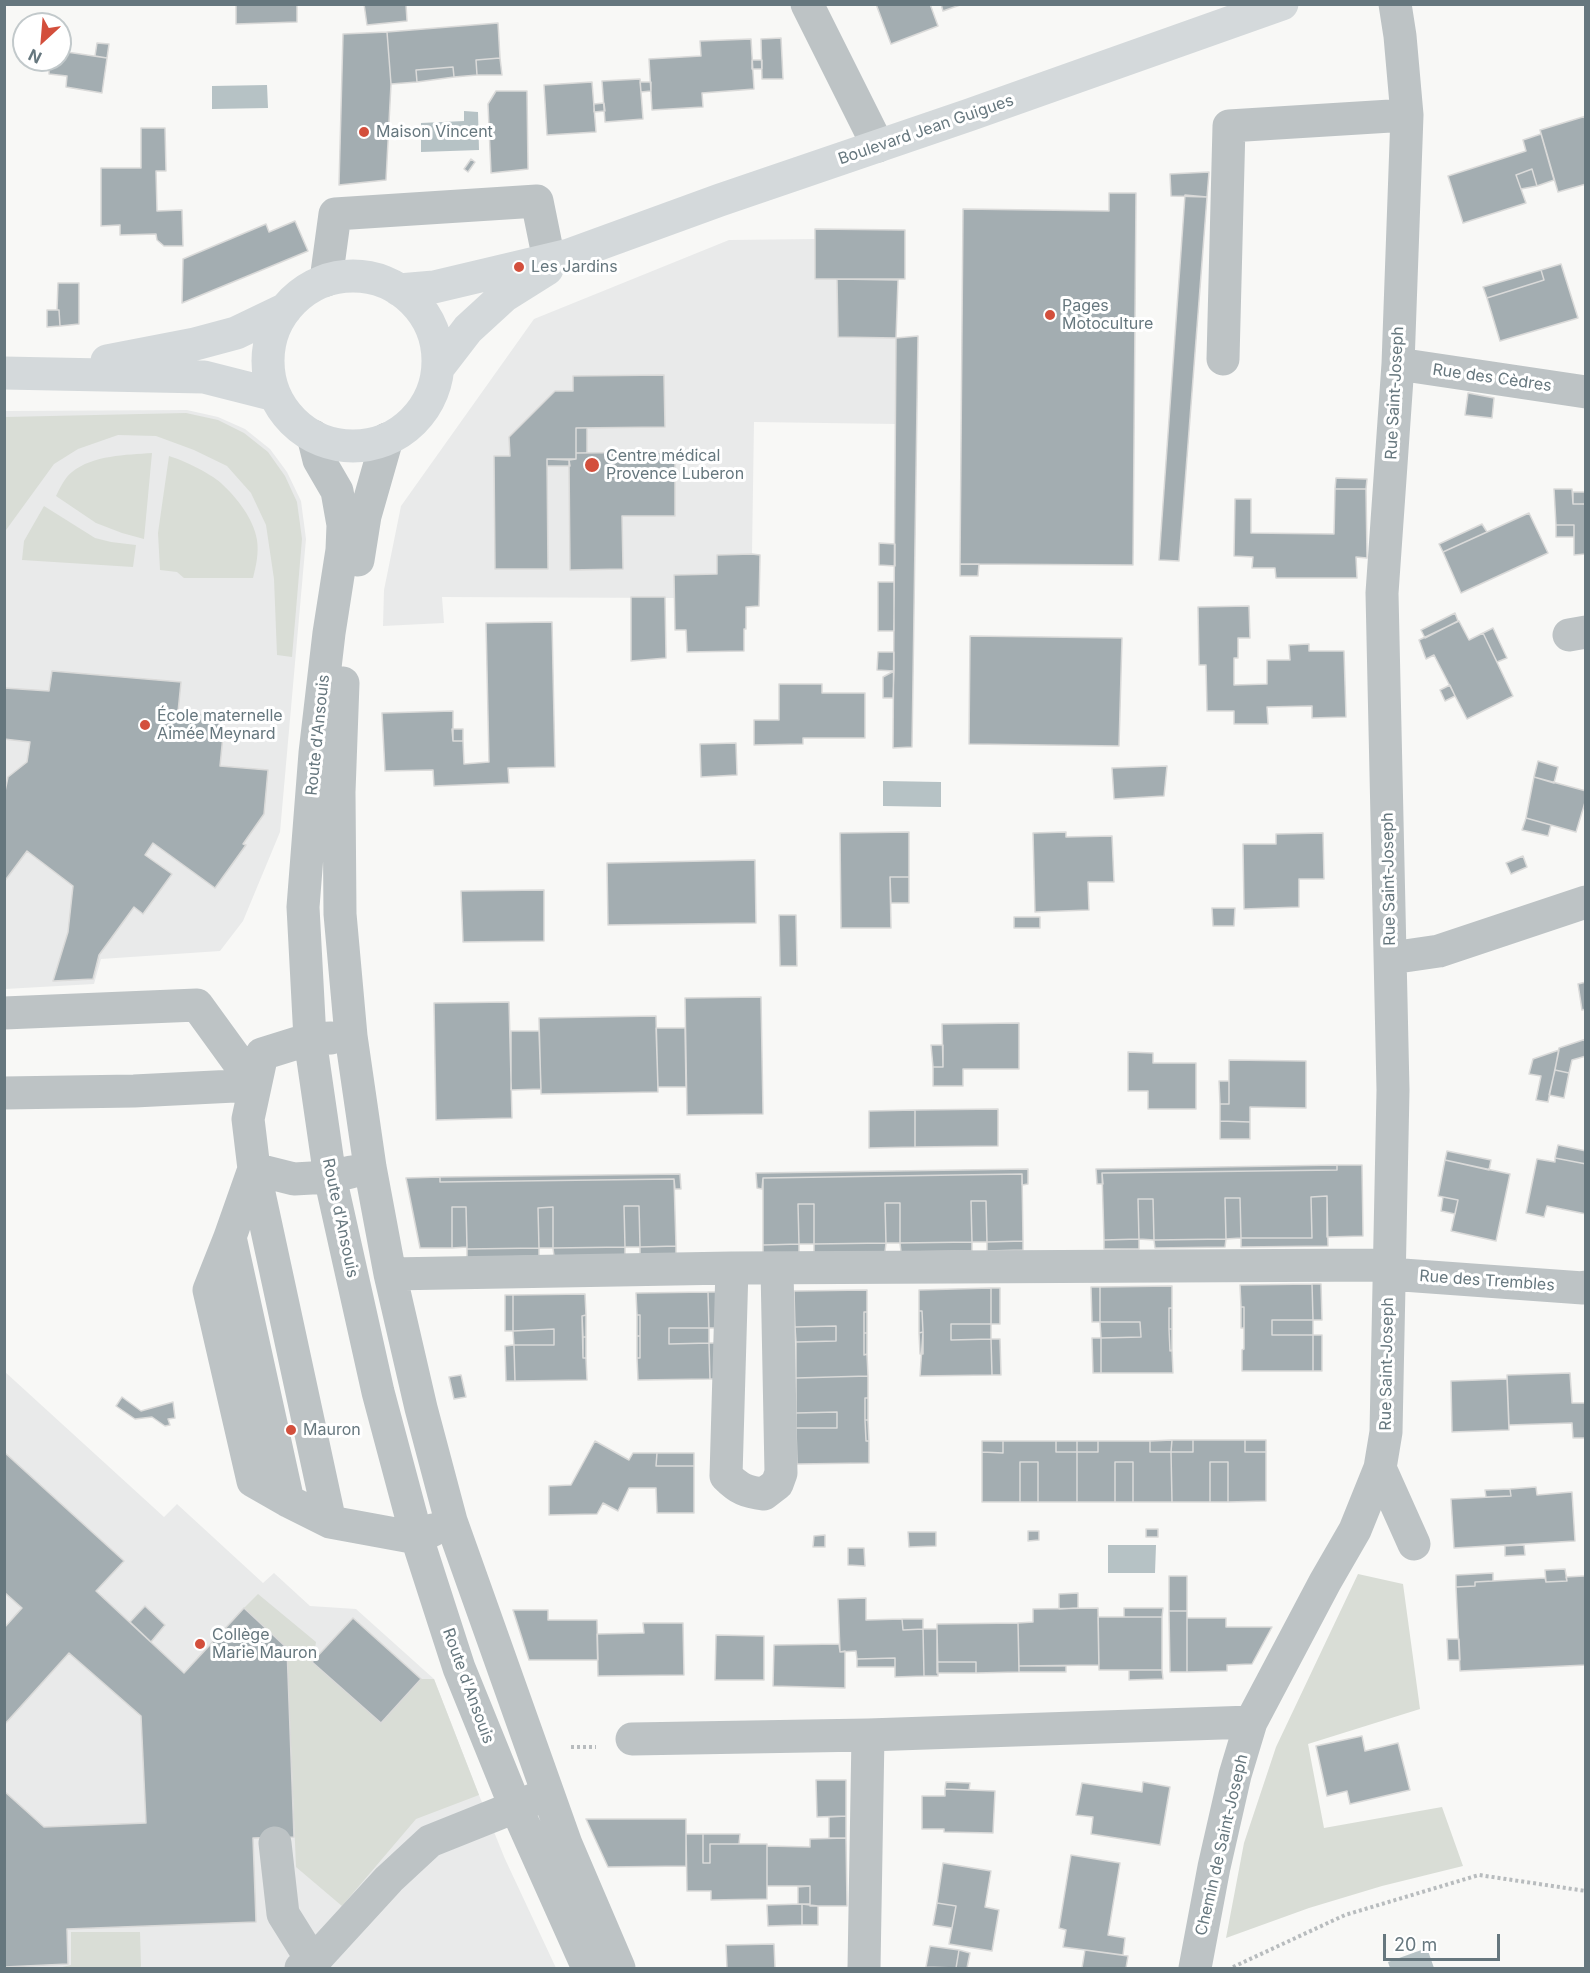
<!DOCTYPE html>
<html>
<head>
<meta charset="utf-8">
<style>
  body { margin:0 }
  #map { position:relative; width:1590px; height:1973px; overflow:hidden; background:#f8f8f6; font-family:Inter,sans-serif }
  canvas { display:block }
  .frame { position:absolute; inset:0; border:6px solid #66777e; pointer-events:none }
  .north { position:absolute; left:12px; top:12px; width:60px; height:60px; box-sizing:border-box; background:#fff; border:2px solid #c2c9cb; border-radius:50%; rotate:206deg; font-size:16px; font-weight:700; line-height:24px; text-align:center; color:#66777e }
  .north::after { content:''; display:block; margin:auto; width:21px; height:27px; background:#d34f3c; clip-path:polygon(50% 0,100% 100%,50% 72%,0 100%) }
  .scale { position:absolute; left:1383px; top:1934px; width:117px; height:27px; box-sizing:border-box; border:3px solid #66777e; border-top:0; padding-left:8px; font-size:18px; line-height:21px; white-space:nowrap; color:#66777e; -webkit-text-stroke:4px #fff; paint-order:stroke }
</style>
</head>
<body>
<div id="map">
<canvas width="1590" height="1973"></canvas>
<div class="frame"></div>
<div class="north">N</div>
<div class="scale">20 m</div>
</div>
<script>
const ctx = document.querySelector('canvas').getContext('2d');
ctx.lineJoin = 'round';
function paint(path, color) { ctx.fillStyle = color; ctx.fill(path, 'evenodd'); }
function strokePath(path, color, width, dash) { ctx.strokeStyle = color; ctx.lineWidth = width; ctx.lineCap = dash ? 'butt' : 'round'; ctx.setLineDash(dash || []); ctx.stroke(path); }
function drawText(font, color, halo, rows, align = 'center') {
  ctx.font = font + ' Inter,sans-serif'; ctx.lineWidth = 6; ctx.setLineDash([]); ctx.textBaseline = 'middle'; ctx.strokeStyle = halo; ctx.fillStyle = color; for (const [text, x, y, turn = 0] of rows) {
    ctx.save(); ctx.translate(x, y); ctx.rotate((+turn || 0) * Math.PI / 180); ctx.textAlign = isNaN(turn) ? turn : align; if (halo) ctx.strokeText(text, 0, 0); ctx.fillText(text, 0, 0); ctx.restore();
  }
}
paint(new Path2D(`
  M815,239L837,279L839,336L896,338V424L754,422L752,554L717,555V574L674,575L675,598L442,597L444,623L383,626L384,590L401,506L534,319L729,240Z
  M187,410L218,417L245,429L270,449L287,472L301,501L306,539L280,832L243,921L220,951L101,959L94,984L5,989V411Z
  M4,1371L164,1517L177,1504L263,1583L274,1573L310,1606L356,1609L434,1679L479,1795L505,1859L556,1968H5Z`), '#e9eaea');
paint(new Path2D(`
  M186,413L218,420L244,433L268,452L285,476L297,502L302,539L292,657L277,655L274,579L266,525L251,493L227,466L194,450L156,436L118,435L78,449L54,464L6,530L5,539V417Z
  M152,453L144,539L122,533L96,523L56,496C60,488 65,477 72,472C93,455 126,455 152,453Z
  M169,456C183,460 214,475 223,485C238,499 254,520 257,540C259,553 256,566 253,578H184L177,572L160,570L158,533Z
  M44,506L95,538L111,542L136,545L133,567L22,560L24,541Z
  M1358,1574L1403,1584L1420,1709L1308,1744L1324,1828L1442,1807L1463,1866L1382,1886L1309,1908L1226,1938L1244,1843L1276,1747Z
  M258,1594L316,1642L313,1662L381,1723L421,1679H434L479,1795L416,1819L342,1906L296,1867L287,1648L244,1608Z
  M71,1932H140L141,1966L140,1968H58L71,1965Z`), '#d9ddd6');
paint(new Path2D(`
  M267,85L268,108L212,109V86Z
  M464,111L478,112L479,150L421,152V123L464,121Z
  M883,781L941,782V807L883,806Z
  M1108,1545H1156L1155,1573H1108Z
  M1427,1948L1434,1968H1390L1388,1962Z`), '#b6c2c5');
const building = new Path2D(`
  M236,4H297V22L236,24Z
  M364,4H406L407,21L367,25Z
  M876,4H930L938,26L891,44Z
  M941,4H963L943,11Z
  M498,23L500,58L476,60L477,75L454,77L453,67L416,70L417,82L391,84L387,32Z
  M387,32L391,84L386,180L339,185L343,34Z
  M781,38L783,79H762L761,39Z
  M751,39L754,89L702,93L703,107L652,110L649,59L701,56L700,41Z
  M97,43L109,44L107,58L95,56Z
  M60,51L107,58L102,93L66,87L67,76L49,74V70L32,68L33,60H60Z
  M500,58L502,75H477L476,60Z
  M752,60H762V69H752Z
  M453,67L454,77L417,82L416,70Z
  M640,79L643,119L605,122L602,81Z
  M592,82L596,132L547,135L544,85Z
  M640,82H651V91L641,92Z
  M496,91H527L528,169L491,173L488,104Z
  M604,103L605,111L594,112V104Z
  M1586,116V184L1558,192L1540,130Z
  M141,128H165L166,171H156L157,211L182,210L183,246H164L157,240L156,234L120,235V225L101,226V168H141Z
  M1541,134L1554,180L1537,186L1532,169L1516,175L1526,203L1463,223L1448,176L1526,151L1523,140Z
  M471,159L475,162L468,172L464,169Z
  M1532,169L1537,186L1521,189L1516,175Z
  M1209,172L1207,197L1171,196L1170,174Z
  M1109,193H1136L1133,565L960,564L963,209L1109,211Z
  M1185,195L1207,197L1179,561L1159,560Z
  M295,221L308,251L182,303L183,259L266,224L269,232Z
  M815,229L905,230V279H815Z
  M1561,264L1578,318L1500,341L1487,298L1544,280L1541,270Z
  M1541,270L1544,280L1487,298L1483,287Z
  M837,279L898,280L896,338L838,337Z
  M58,283H79V324L60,326L59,310H57Z
  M47,310H59L60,326L47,327Z
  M918,336L912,747L893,748L896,338Z
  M664,375L665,427L576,428V459H547L548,569H495L494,456H510L509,437L555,391H573V376Z
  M1468,393L1494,398L1492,418L1465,415Z
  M576,428H587V453H576Z
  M675,452V516H622L623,569L570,570L569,460L576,459V453Z
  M547,459L569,460L570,466H547Z
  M1336,478L1367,479L1366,489H1335Z
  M1335,489H1366L1367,558L1356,557L1357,578H1276L1275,568H1252L1253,557L1234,556L1235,499H1251V533L1334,534Z
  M1554,489H1572L1573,504H1586V554L1574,555V525H1556Z
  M1573,492H1586V504H1573Z
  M1529,513L1548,553L1461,593L1443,552Z
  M1482,524L1487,532L1443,552L1439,544Z
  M1556,525H1574V537H1556Z
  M879,543L895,544V566L879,565Z
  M752,554L760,555L759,606L746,607V629H744V651L687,652L686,630H675L674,575L717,574V555Z
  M960,564H979L978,576H960Z
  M878,582H894V631H878Z
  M631,597H665L666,658L631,661Z
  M1249,606L1250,638H1238V658H1234V685L1267,684V660H1290L1289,645L1309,644V651H1344L1346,717L1312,718V706L1267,707L1268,724H1234V711H1207L1206,665H1199L1198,607Z
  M1455,613L1458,621L1425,638L1421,630Z
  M1459,621L1469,640L1483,633L1513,696L1467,719L1434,655L1426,659L1419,640Z
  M552,622L555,767L508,768L509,783L434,786L433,770L385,771L382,713L453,711V741H463L464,764L489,762L486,623Z
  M1493,628L1507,658L1497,662L1483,633Z
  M970,636L1122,638L1119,746L969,744Z
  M878,652H894V671L877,670Z
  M52,671L181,682L178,712L225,715L220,766L268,770L264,814L243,844L246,845L215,888L153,843L145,855L172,874L143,914L134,907L99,955L93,979L53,981L68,932L73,886L27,851L4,882V796L8,777L27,762L30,742L4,739V688L49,691Z
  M894,671L893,698H883V677Z
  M779,684H822V693H865V738H803V744L754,745V720H779Z
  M1450,685L1455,696L1445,701L1440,690Z
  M452,729H463V741H453Z
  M736,743L737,775L701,777L700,744Z
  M1538,761L1558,767L1554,783L1534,777Z
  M1167,766L1164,796L1114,799L1112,768Z
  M1534,777L1586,791V799L1576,832L1526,818Z
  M1526,818L1551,825L1548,836L1522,830Z
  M909,832V877H890L891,928H841L840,833Z
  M1066,832V837L1112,836L1114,882H1088L1089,910L1035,912L1033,833Z
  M1323,833L1324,879H1299V907L1244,909L1243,844H1276V834Z
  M1523,856L1527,867L1511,874L1506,863Z
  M755,860L756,923L608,925L607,863Z
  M890,877H909V903H891Z
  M544,890V941L463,942L461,891Z
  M1212,908H1235L1234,926H1213Z
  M779,915H796L797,966H780Z
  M1014,917H1040V928H1014Z
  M1586,982V1009L1582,1010L1578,984Z
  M761,997L763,1114L687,1115L685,998Z
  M509,1002L512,1118L436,1120L434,1003Z
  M656,1016L658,1092L541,1094L539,1018Z
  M1019,1023V1069H963V1086H933V1067H943L942,1024Z
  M656,1028H685L686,1087H658Z
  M511,1031H539L541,1089L511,1090Z
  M1586,1039V1056L1572,1060L1569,1073L1555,1070L1559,1048Z
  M931,1045H943V1067H933Z
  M1559,1050L1548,1102L1536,1100L1541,1076L1529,1074L1533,1059Z
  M1128,1052L1153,1053V1063H1196V1109H1148V1091H1128Z
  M1229,1060L1306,1061V1108L1250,1107V1122L1220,1121V1104H1229Z
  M1555,1070L1569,1073L1564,1098L1549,1095Z
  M1219,1081H1229V1104H1220Z
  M998,1109V1146L915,1147V1110Z
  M915,1110V1147L869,1148V1111Z
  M1220,1121L1250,1122V1139H1220Z
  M1558,1145L1586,1151V1164L1555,1158Z
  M1447,1151L1491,1160L1489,1170L1445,1160Z
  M1555,1158L1586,1164V1214L1547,1206L1544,1217L1526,1213L1537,1159L1555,1162Z
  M1445,1160L1510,1174L1496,1241L1451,1231L1458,1200L1438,1196Z
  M1337,1165H1362L1363,1236L1327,1237V1196L1311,1197L1312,1238H1241L1240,1198H1225L1226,1239L1154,1240L1153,1199H1138L1139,1239L1104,1240L1102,1173L1337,1170Z
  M1337,1165V1170L1102,1173L1103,1184H1097L1096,1169Z
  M1028,1169V1184L1022,1185V1174L763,1178L762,1189L757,1188L756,1173Z
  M680,1174L681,1189H675L674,1179L440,1182V1177Z
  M1022,1174L1023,1241L987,1242L986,1201H971L972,1242L900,1243V1203H885L886,1243L814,1244V1204H798L799,1244L763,1245V1178Z
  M440,1177V1182L674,1179L676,1246L640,1247L639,1206H624L625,1247L553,1248V1207L538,1208L539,1248L467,1249L466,1207H452V1248H420L406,1178Z
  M1327,1196L1328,1246L1241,1247V1238H1312L1311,1197Z
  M1443,1197L1458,1200L1455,1214L1441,1211Z
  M1225,1198H1240L1241,1238L1226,1239Z
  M1138,1199H1153L1154,1240L1139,1239Z
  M971,1201H986L987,1242H972Z
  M885,1203H900V1243H886Z
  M798,1204H814V1244H799Z
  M624,1206H639L640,1247H625Z
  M452,1207H466L467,1247L452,1248Z
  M553,1207V1248H539L538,1208Z
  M1139,1239V1249H1104V1240Z
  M1226,1239L1225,1247L1155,1248L1154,1240Z
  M1023,1241V1250L987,1251V1242Z
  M972,1242V1251L901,1252L900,1243Z
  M886,1243L885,1252L814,1253V1244Z
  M799,1244V1253H763V1245Z
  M676,1246V1255H640V1247Z
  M625,1247V1255L554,1256L553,1248Z
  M539,1248V1256L467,1258V1249Z
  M1312,1284L1313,1320H1272V1335H1313V1371H1242V1350L1244,1349V1307H1241L1240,1285Z
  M1312,1284H1321L1322,1320H1313Z
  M1172,1286V1308H1169V1329L1170,1351L1172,1350L1173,1373H1101V1338L1141,1337L1140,1322H1100V1287Z
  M1091,1287H1100V1322H1092Z
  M991,1288V1324H951V1340L991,1339L992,1375L920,1376L923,1332L922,1311H919V1290Z
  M991,1288H1000V1324H991Z
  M867,1290V1312H864V1355L867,1354L868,1376L796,1378V1342L836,1341V1326L795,1327L794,1291Z
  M708,1292L709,1328H669V1344L709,1343L710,1379L638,1380L637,1358H640V1315H637L636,1293Z
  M708,1292H717L718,1328H709Z
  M585,1294L586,1315L582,1316L583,1358H586L587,1380L515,1381L514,1345H554V1329L513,1331V1295Z
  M505,1295H513V1331H505Z
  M1241,1307H1244V1328H1241Z
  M1169,1308H1172V1329H1169Z
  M919,1311H922L923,1332L919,1333Z
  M864,1312H867V1333H864Z
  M586,1315V1337H583L582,1316Z
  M637,1315H640V1336H637Z
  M1272,1320H1313V1335H1272Z
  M1100,1322H1140L1141,1337L1101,1338Z
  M951,1324H991V1339L951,1340Z
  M836,1326V1341L796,1342L795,1327Z
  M669,1328H709V1343L669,1344Z
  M554,1329V1345H514L513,1331Z
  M1169,1329H1172V1350L1170,1351Z
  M923,1332V1354H920L919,1333Z
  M864,1333H867V1354L864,1355Z
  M1313,1335H1322V1371H1313Z
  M637,1336H640V1358H637Z
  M583,1337H586V1358H583Z
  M1092,1338H1101V1373H1093Z
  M991,1339H1000L1001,1375H992Z
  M709,1343H718V1379H710Z
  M514,1345L515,1381H506L505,1346Z
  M1570,1373L1572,1403H1586V1438H1573L1572,1423L1509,1425L1507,1375Z
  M461,1375L466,1397L454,1399L449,1377Z
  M868,1376V1398H865V1420L866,1441H869V1463L797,1464L796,1428H837V1412L796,1413V1378Z
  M1507,1379L1509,1430L1452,1432L1451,1381Z
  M122,1397L141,1411L173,1402L175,1418L168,1419L170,1425L165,1426L152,1417L135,1419L116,1406Z
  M865,1398H868V1420H865Z
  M837,1412V1428H796V1413Z
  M865,1420H868L869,1441H866Z
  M1172,1440L1171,1452H1150V1441Z
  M1172,1440H1193V1452H1171Z
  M1193,1440H1245V1452H1266V1501L1228,1502V1462H1210V1502H1172L1171,1452H1193Z
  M1245,1440H1266V1452H1245Z
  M595,1441L629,1460L633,1453H657L656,1466H694V1513H657L656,1488H629L618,1511L603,1503L597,1514L549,1515V1486L571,1485Z
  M982,1441H1003V1453L982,1452Z
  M1003,1441H1056V1452H1077V1502H1038V1462H1020V1502H982V1452L1003,1453Z
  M1056,1441H1077V1452H1056Z
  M1077,1441H1098V1452H1077Z
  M1098,1441H1150V1452H1171L1172,1502H1133V1462H1115V1502H1077V1452H1098Z
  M4,1452L124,1561L96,1591L184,1673L244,1608L287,1648L294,1837L253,1838L256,1922L67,1929L68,1964L4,1967V1791L44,1827L146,1823L141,1716L69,1653L4,1725V1628L22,1608L4,1592Z
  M657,1453H694V1466H656Z
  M1020,1462H1038V1502H1020Z
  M1115,1462H1133V1502H1115Z
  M1210,1462H1228V1502H1210Z
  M1536,1487L1537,1495L1572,1492L1575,1541L1454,1548L1451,1499L1511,1496L1510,1489Z
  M1510,1489L1511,1496L1486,1497L1485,1490Z
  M1146,1529H1158V1537H1146Z
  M1028,1531H1039V1540L1028,1541Z
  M908,1532H936V1546L909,1547Z
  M825,1535V1547H813L814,1536Z
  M1524,1545L1525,1555L1505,1556V1546Z
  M848,1548H864L865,1566L848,1565Z
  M1565,1569L1567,1581L1546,1582L1545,1570Z
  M1493,1573V1581L1475,1582V1586L1456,1587V1575Z
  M1169,1576H1187V1611H1169Z
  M1584,1576H1586V1665L1460,1671L1456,1587L1475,1586V1582L1493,1581L1545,1578L1546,1582L1567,1581L1566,1577Z
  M1078,1593V1608L1059,1609V1594Z
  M866,1598V1620L902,1619L903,1630L923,1629L924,1676L895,1677V1658L857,1659L856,1651L840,1652L838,1599Z
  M145,1606L165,1625L151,1642L130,1622Z
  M1098,1608L1099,1665L1019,1666L1018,1623L1033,1622V1609Z
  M1124,1608H1163L1162,1617H1124Z
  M513,1610H548V1620H597L598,1660H529Z
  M1169,1611H1187V1672H1170Z
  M1098,1617H1162V1670H1099Z
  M353,1618L421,1679L381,1723L312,1662Z
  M1187,1618H1226V1627H1272L1252,1664L1227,1665V1671L1187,1672Z
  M902,1619H923V1629L903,1630Z
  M643,1623H683L684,1675L598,1676L597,1634L644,1633Z
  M1018,1623L1019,1672L976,1673V1662H937V1624Z
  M923,1629H937L938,1676H924Z
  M716,1635L764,1636V1680H715Z
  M1447,1639H1459L1460,1660H1448Z
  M839,1644L840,1652L845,1651V1688L773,1686L774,1645Z
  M895,1658V1667H857V1659Z
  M937,1662H976V1673H937Z
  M1019,1666H1066V1672H1019Z
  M1129,1670H1162L1163,1679L1129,1680Z
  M1362,1736L1365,1751L1398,1743L1410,1790L1350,1804L1347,1791L1327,1796L1316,1746Z
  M816,1780H846V1816L817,1817Z
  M946,1782L970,1783L969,1790L945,1789Z
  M1143,1782L1170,1787L1160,1845L1091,1834L1093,1817L1076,1815L1082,1783L1142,1792Z
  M945,1789L995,1791L993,1833L944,1832V1829H922V1796H945Z
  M846,1816V1838H829V1817Z
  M586,1819H686V1866L608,1867Z
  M686,1834H703V1863H710V1844H767V1899L711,1900V1891H687Z
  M703,1834H740L739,1844H710V1863H703Z
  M846,1838L847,1906H810V1886H767V1846L810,1847V1839Z
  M1071,1855L1120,1863L1108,1935L1125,1938L1123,1955L1063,1947L1066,1930L1059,1928Z
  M943,1863L991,1871L985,1907L999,1910L992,1951L949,1944L956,1906L937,1903Z
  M810,1886V1904H798V1887Z
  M937,1903L956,1906L952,1928L933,1925Z
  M802,1904V1925L768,1926L767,1905Z
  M802,1904L818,1906V1925H802Z
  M774,1944L775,1968H727L726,1945Z
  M930,1946L959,1950L956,1968L926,1967Z
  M959,1950L970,1953L967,1968H956Z
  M1085,1950L1128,1956L1126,1968H1082Z`);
paint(building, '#a3adb1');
strokePath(building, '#dadad9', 1.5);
strokePath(new Path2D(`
  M571,1747H596
  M1233,1967L1345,1915L1479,1875L1586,1891`), '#b8bcbe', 4, [3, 3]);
strokePath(new Path2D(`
  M807,4L878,146
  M326,280L335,214L537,201L549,260
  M1223,359L1229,126L1407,115
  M1398,364L1586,392
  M313,436L319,460L337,491L343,525L342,550L329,633L315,753L303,907L310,1039L330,1177L378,1392L417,1538L459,1668L511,1796L588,1968
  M358,560L365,516L387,439
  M1569,635L1586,632
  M343,683L339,792L340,914L351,1036L370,1167L390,1274L421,1408L451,1521L566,1844L619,1968
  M1391,958L1439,951L1586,902
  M4,1013L197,1005L255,1085
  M331,1038L310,1039L262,1054L248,1119L254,1169L294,1179L330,1177L351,1172
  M4,1093L134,1091L255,1085
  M254,1169L230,1237L209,1290L253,1481L288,1501L330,1522L417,1538L433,1530
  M254,1170L330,1522
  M230,1237L288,1501
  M732,1268L726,1476C739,1489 746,1492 764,1494L777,1484L781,1473L777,1268
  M390,1274L732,1268L1389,1265
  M1389,1274L1583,1288L1586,1287
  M1380,1468L1414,1544
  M632,1739L868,1735L1251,1722
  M275,1843L283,1914L313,1962
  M301,1968L313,1962L389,1879L430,1841L535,1799
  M864,1968L868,1735
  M1195,1968L1214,1867L1235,1775L1251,1722L1325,1582L1355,1530L1380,1468L1386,1432L1393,1090L1382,593L1398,364L1407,115L1400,36L1395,4`), '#bdc3c5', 33);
strokePath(new Path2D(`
  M268 361a85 85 0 1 1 170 0a85 85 0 1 1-170 0Z
  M399,290L434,287L569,255L720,200L969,115L1282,4
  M107,361L195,344L236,333L286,309
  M438,368L468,329L504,296L547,269
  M4,373L204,377L275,395`), '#d4d9db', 33);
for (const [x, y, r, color] of [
  [364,132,6,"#d34f3c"],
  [519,267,6,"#d34f3c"],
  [1050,315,6,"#d34f3c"],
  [592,465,8,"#d34f3c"],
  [145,725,6,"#d34f3c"],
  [291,1430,6,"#d34f3c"],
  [200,1644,6,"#d34f3c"]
]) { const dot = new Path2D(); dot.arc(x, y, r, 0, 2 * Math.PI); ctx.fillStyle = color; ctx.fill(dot); strokePath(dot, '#fff', 2); }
drawText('16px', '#66777e', '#fff', [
  ["Boulevard Jean Guigues",926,130,-19],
  ["Rue des Cèdres",1492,378,8],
  ["Rue Saint-Joseph",1395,393,-87],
  ["Route d'Ansouis",318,735,-84],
  ["Rue Saint-Joseph",1389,879,-91],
  ["Route d'Ansouis",340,1218,78],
  ["Rue des Trembles",1487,1281,4],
  ["Rue Saint-Joseph",1387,1364,-89],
  ["Route d'Ansouis",468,1686,70],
  ["Chemin de Saint-Joseph",1222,1845,-77]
]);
drawText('16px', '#66777e', '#fff', [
  ["Maison Vincent",376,132],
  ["Les Jardins",531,267],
  ["Pages",1062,306],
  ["Motoculture",1062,324],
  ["Centre médical",606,456],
  ["Provence Luberon",606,474],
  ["École maternelle",157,716],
  ["Aimée Meynard",157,734],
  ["Mauron",303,1430],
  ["Collège",212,1635],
  ["Marie Mauron",212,1653]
], 'left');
</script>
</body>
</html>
